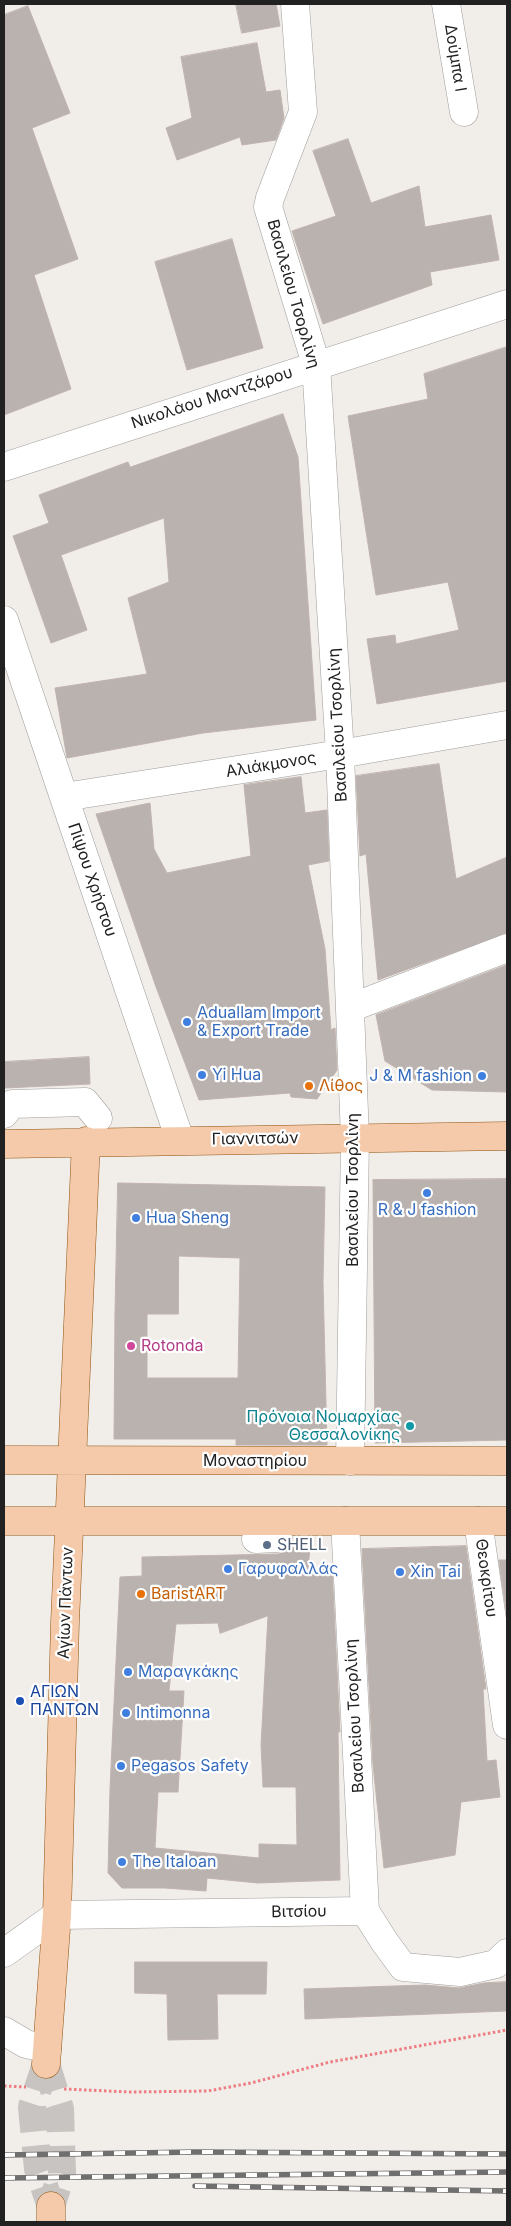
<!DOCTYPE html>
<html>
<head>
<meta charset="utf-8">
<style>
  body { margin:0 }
  #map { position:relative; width:511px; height:2226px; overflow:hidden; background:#f1ede9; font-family:Inter,sans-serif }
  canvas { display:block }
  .frame { position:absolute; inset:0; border:5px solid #212121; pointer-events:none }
</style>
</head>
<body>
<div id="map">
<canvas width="511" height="2226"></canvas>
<div class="frame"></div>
</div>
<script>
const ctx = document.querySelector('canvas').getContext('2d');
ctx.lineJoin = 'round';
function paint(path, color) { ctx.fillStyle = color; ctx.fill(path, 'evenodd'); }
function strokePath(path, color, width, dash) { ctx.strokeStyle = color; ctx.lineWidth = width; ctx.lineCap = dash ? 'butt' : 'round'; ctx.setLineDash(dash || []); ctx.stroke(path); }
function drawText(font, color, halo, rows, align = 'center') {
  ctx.font = font + ' Inter,sans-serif'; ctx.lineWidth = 4.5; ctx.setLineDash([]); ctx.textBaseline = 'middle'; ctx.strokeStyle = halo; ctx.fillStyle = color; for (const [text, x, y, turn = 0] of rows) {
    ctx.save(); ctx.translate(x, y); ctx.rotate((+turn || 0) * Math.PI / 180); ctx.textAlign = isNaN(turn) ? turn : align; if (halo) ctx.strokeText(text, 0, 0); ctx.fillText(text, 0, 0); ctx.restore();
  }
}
const building = new Path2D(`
  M236,4H276L280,26L242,33Z
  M28,6L70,113L32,128L78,259L34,275L71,389L4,415V15Z
  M257,43L266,92L280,90L284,118L276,140L242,145L240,137L177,160L166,128L192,118L181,57Z
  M348,139L371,203L419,186L425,227L491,215L499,260L430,272L432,285L323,324L292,231L336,216L313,151Z
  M232,239L263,348L187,370L155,262Z
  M507,347V681L377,704L367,639L395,635L396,644L459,630L448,582L376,595L348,416L428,399L424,374Z
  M283,414L298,457L316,720L203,733L67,758L55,688L147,674L128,598L169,582L164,518L61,555L87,630L51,643L13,536L49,523L39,495L128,462L130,467Z
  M439,764L456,879L507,857V933L378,980L366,854L360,856L356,776Z
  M301,777L305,813L327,810L329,861L308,865L325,949L331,1030L335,1028L337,1070L317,1099L291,1097L290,1093L199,1100L156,987L96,814L150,803L154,849L167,873L251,856L244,785Z
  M507,965V1092L432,1090L385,1061L376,1015Z
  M89,1057L90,1084L5,1088L4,1062Z
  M507,1179V1440L375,1443L373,1180Z
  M118,1183L325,1187L323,1282L327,1445H236V1439H114L115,1313ZM179,1256L240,1258L238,1378H147V1314H178Z
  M310,1546L308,1571L332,1567L340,1732H338L340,1880L258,1883L207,1878L206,1891L165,1888H122L108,1873L110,1789L120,1577L142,1576V1557L279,1554L289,1548ZM268,1616L261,1745L263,1787H296L297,1845L259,1844V1858L155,1848L158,1792H178L184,1691H169L176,1624L218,1623L220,1633Z
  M466,1546L486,1689H483L487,1761L496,1760L500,1797L461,1802L455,1855L384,1868L373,1765L362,1549Z
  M499,1560H507V1616Z
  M135,1962H267L266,1994H217L218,2039L168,2040L167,1994L135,1993Z
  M507,1982V2011L305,2019L304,1989L425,1985L459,1988L484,1983Z`);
paint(building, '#bab2af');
strokePath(building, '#c1b3ad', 1);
strokePath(new Path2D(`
  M46,2064L32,2107L38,2169L51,2206
  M46,2064L60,2109L62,2173L51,2206`), '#c7c4c1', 28, [28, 14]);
const minor = new Path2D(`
  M295,4L303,112L270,198L268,207L316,364L340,754L355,1138L350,1461
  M446,4L464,112
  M4,467L507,304
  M4,620L180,1140
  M64,797L340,754L507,725
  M350,1008L507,948
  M4,1114L12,1104L85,1102L98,1118
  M345,1521L365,1911L384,1941L403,1967L460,1972L496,1964L507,1953
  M478,1521L507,1725
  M256,1539L278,1538
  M4,1953L57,1915L365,1911
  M4,2031L26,2044L47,2049`);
const major = new Path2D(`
  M4,1144L507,1136
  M4,1460L507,1461
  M4,1521H507
  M46,2064L57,1915L65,1622L86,1141
  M51,2206V2222`);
strokePath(minor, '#9e9e9e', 29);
strokePath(major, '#90530e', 29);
strokePath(new Path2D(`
  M4,2086L26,2087
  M64,2089L130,2092L208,2091L251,2083L330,2062L507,2030`), '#ed7d82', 3, [2.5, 2.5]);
strokePath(minor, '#fff', 28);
strokePath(major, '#f4caab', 28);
const rail = new Path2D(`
  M4,2155L196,2152L507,2154
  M4,2178L507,2172
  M195,2186L507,2191`);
strokePath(rail, '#6f6f6f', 5.5);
strokePath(rail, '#fff', 4, [11]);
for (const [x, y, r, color] of [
  [187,1022,5,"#3f7fe0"],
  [202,1075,5,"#3f7fe0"],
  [482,1076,5,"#3f7fe0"],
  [309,1086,5,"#e8710a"],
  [427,1193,5,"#3f7fe0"],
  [136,1218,5,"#3f7fe0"],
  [131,1346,5,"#d1479c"],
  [410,1426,5,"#0f9aa8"],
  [267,1545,5,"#5c6f8a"],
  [228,1569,5,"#3f7fe0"],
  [400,1572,5,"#3f7fe0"],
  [141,1594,5,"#e8710a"],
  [128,1672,5,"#3f7fe0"],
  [20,1701,5,"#1a4fb4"],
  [126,1713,5,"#3f7fe0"],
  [121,1766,5,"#3f7fe0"],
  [122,1862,5,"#3f7fe0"]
]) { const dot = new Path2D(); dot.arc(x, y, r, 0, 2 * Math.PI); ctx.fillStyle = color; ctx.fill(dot); strokePath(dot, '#fff', 2); }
drawText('16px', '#212121', '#fff', [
  ["Δούμπα Ι",455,58,81],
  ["Βασιλείου Τσορλίνη",293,294,74],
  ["Νικολάου Μαντζάρου",212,398,-18],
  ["Βασιλείου Τσορλίνη",338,725,-93],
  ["Αλιάκμονος",271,765,-9],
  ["Πίψου Χρήστου",92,880,71],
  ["Γιαννιτσών",255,1139,-1],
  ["Βασιλείου Τσορλίνη",353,1190,-90],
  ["Μοναστηρίου",255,1461],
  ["Θεοκρίτου",486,1578,82],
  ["Αγίων Πάντων",66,1603,-88],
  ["Βασιλείου Τσορλίνη",355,1716,-93],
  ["Βιτσίου",299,1912,-1]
]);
drawText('16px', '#366cbe', '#fff', [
  ["Aduallam Import",197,1013],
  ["& Export Trade",197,1031],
  ["Yi Hua",212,1075],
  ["J & M fashion",472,1076,"right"],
  ["R & J fashion",427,1210,"center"],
  ["Hua Sheng",146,1218],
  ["Γαρυφαλλάς",238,1569],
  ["Xin Tai",410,1572],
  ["Μαραγκάκης",138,1672],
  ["Intimonna",136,1713],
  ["Pegasos Safety",131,1766],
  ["The Italoan",132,1862]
], 'left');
drawText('16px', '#c56008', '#fff', [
  ["Λίθος",319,1086],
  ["BaristART",151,1594]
], 'left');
drawText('16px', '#b23c85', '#fff', [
  ["Rotonda",141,1346]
], 'left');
drawText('16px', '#0d838f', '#fff', [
  ["Πρόνοια Νομαρχίας",400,1417],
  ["Θεσσαλονίκης",400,1435]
], 'right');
drawText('16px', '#4e5e75', '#fff', [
  ["SHELL",277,1545]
], 'left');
drawText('16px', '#164399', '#fff', [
  ["ΑΓΙΩΝ",30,1692],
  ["ΠΑΝΤΩΝ",30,1710]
], 'left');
</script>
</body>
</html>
